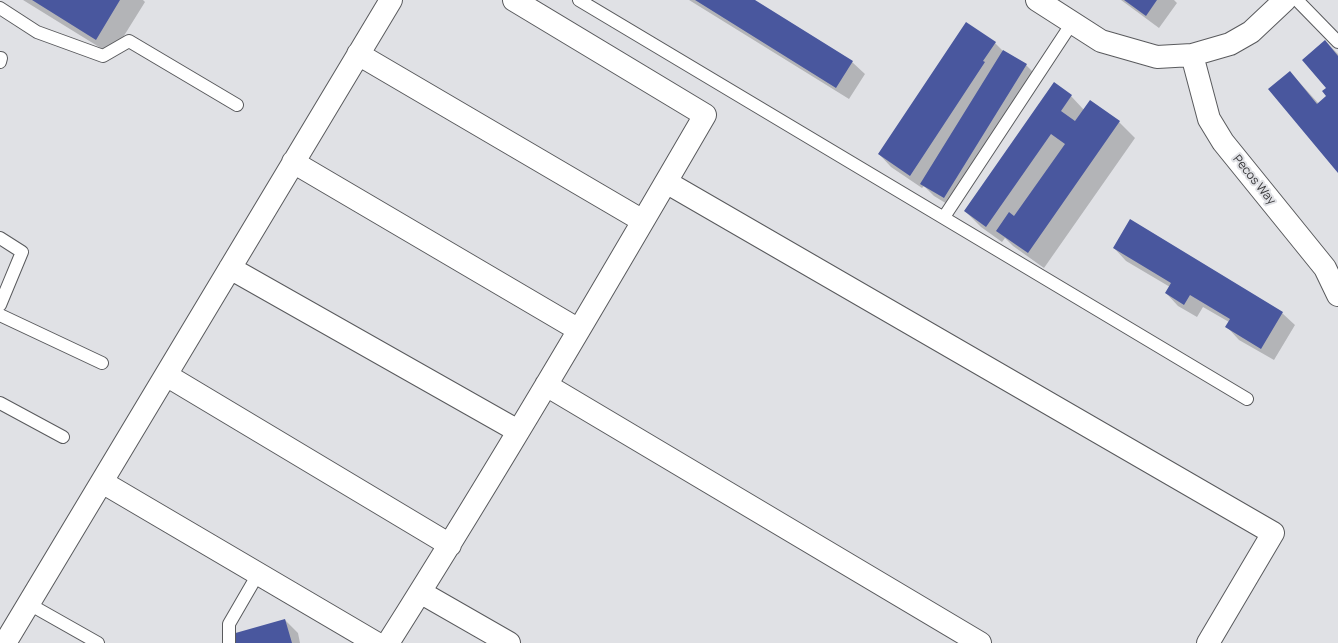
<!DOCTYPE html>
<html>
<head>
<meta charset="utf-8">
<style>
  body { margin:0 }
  canvas { display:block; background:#e0e1e5 }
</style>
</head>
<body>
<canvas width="1338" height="643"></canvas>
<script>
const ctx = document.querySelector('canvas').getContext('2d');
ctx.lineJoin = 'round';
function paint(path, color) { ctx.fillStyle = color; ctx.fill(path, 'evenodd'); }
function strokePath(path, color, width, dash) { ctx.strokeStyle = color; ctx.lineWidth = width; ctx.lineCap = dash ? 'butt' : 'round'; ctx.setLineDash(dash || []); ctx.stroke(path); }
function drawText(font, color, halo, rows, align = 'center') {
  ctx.font = font + ' Manrope,sans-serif'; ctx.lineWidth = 4; ctx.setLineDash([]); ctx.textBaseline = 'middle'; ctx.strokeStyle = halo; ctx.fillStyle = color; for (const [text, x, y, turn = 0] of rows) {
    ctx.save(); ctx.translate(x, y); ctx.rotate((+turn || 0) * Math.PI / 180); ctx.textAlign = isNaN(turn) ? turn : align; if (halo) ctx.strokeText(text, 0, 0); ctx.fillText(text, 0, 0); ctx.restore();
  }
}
paint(new Path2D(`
  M23,0H143L145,2L112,55Z
  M689,0H753L852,62L865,74L849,99Z
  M1121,0H1174L1177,3L1159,28Z
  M1325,41L1338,54V171L1290,72L1319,104L1328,96Z
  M995,43L1004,52L1026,65L1038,77L957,210L934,196L924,186L922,188L891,167L879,154Z
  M1071,96L1084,110L1090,102L1119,122L1135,138L1044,268L1013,246L1005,238L1002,242L981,227L965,211Z
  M1114,248L1282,313L1295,325L1274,360L1239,340L1227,327L1229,322L1203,307L1197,317L1178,306L1166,293L1170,287L1126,261Z
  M285,620L298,633L300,643H236Z`), '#0003');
paint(new Path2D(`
  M32,0H120L96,40Z
  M695,0H755L853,61L836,88Z
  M1124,0H1157L1146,16Z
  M966,22L996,42L983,61L985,62L910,176L878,154Z
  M1325,40L1338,56V173L1268,89L1290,71L1317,104L1326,96L1322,91L1326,88L1302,60Z
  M1003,50L1027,64L944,198L920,184Z
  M1054,82L1072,95L1061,111L1075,121L1090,100L1120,121L1028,253L996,231L1009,212L1014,216L1065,144L1051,134L986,227L964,211Z
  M1130,219L1283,312L1261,349L1225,327L1230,319L1190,295L1184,305L1165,293L1171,283L1113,248Z
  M285,619L292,643H235L232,634Z`), '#49579e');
const service = new Path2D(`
  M579,0L1247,399
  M1297,0L1338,42
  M0,8L37,32L103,56L129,41L237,105
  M0,58H1L0,62
  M944,217L1072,23
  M0,238L22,252L0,305
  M0,315L102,363
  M0,403L63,437
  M29,604L98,643
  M229,643V624L258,574`);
const minor = new Path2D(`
  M1037,0L1101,41L1157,57L1192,55L1230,44L1251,32L1285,0
  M358,54L643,221
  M1192,55L1209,119L1223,142L1325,268L1338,295
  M293,162L579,330
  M666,182L1273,533L1208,643
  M230,268L518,431
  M166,375L450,545
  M546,385L980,643
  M102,482L376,643
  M420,592L509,643
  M5,643L391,0
  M388,643C498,469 602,292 705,115L514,0`);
strokePath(service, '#595a5d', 14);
strokePath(minor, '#595a5d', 24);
strokePath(service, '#fff', 12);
strokePath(minor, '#fff', 22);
drawText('12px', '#363638', '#e0e1e5', [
  ["Pecos Way",1254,180,51]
]);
</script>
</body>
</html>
